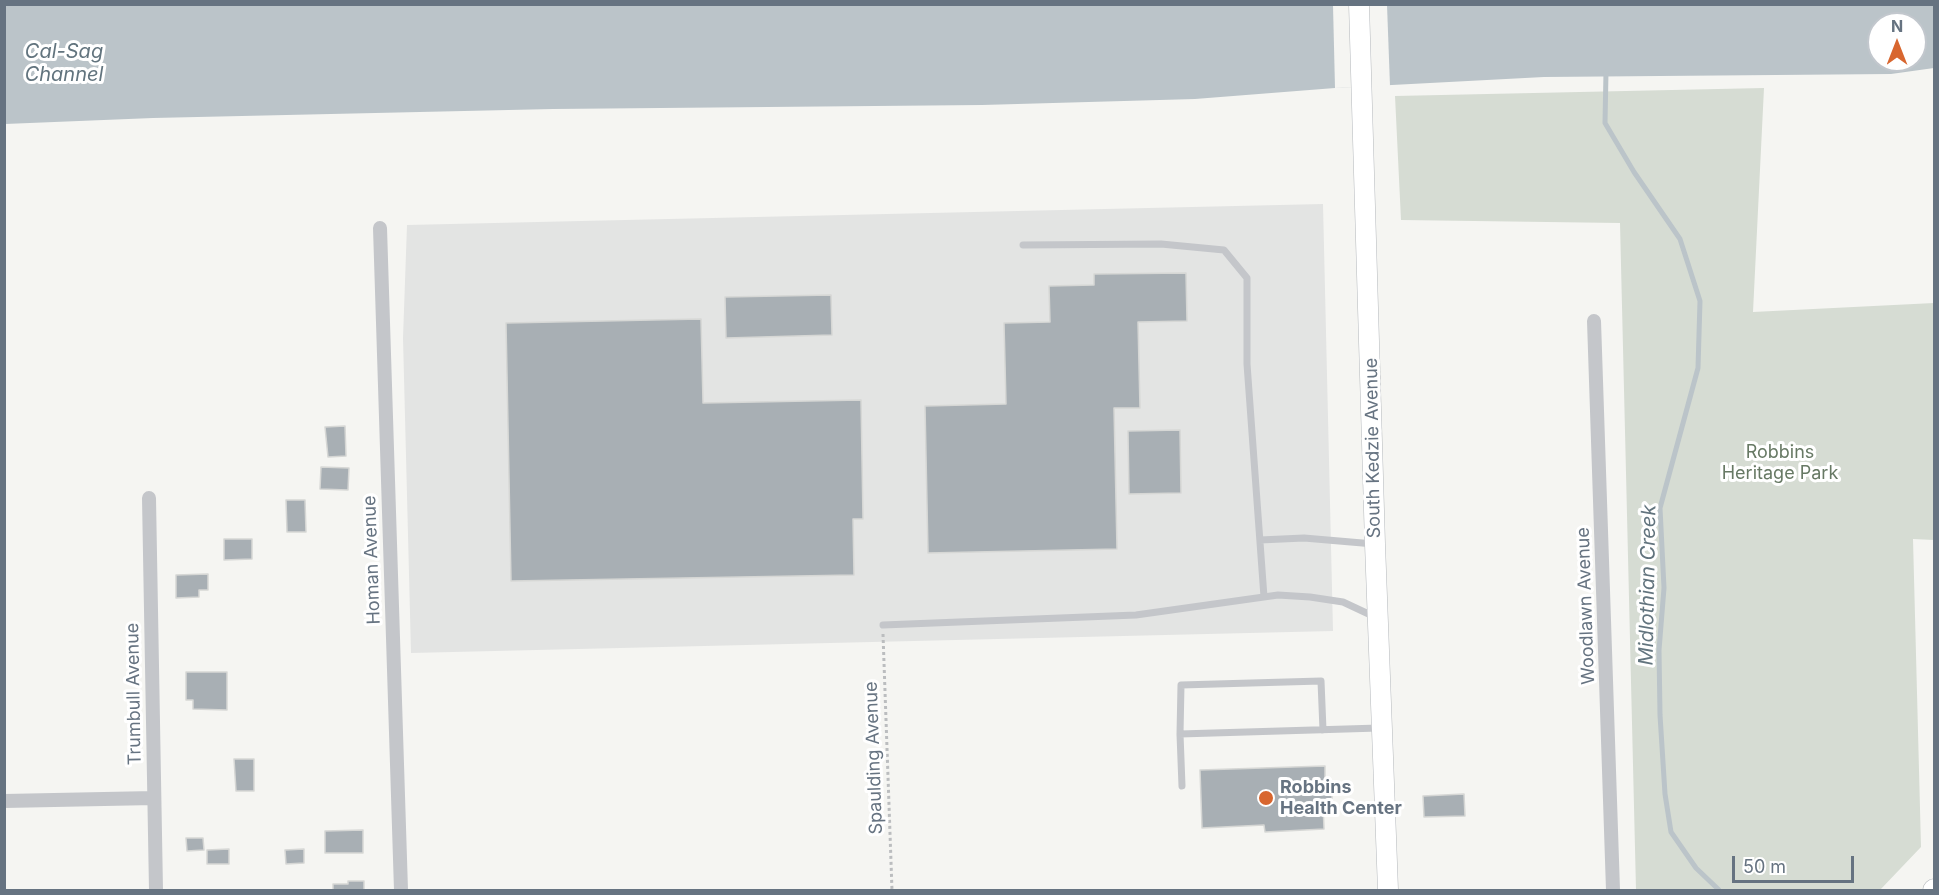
<!DOCTYPE html>
<html>
<head>
<meta charset="utf-8">
<style>
  body { margin:0 }
  #map { position:relative; width:1939px; height:895px; overflow:hidden; background:#f5f5f2; font-family:Inter,sans-serif }
  canvas { display:block }
  .frame { position:absolute; inset:0; border:6px solid #667381; pointer-events:none }
  .north { position:absolute; left:1867px; top:12px; width:60px; height:60px; box-sizing:border-box; background:#fff; border:2px solid #c2c7cd; border-radius:50%; rotate:0deg; font-size:16px; font-weight:700; line-height:24px; text-align:center; color:#667381 }
  .north::after { content:''; display:block; margin:auto; width:21px; height:27px; background:#d8662f; clip-path:polygon(50% 0,100% 100%,50% 72%,0 100%) }
  .scale { position:absolute; left:1732px; top:856px; width:122px; height:27px; box-sizing:border-box; border:3px solid #667381; border-top:0; padding-left:8px; font-size:18px; line-height:21px; white-space:nowrap; color:#667381; -webkit-text-stroke:4px #fff; paint-order:stroke }
</style>
</head>
<body>
<div id="map">
<canvas width="1939" height="895"></canvas>
<div class="frame"></div>
<div class="north">N</div>
<div class="scale">50 m</div>
</div>
<script>
const ctx = document.querySelector('canvas').getContext('2d');
ctx.lineJoin = 'round';
function paint(path, color) { ctx.fillStyle = color; ctx.fill(path, 'evenodd'); }
function strokePath(path, color, width, dash) { ctx.strokeStyle = color; ctx.lineWidth = width; ctx.lineCap = dash ? 'butt' : 'round'; ctx.setLineDash(dash || []); ctx.stroke(path); }
function drawText(font, color, halo, rows, align = 'center') {
  ctx.font = font + ' Inter,sans-serif'; ctx.lineWidth = 6; ctx.setLineDash([]); ctx.textBaseline = 'middle'; ctx.strokeStyle = halo; ctx.fillStyle = color; for (const [text, x, y, turn = 0] of rows) {
    ctx.save(); ctx.translate(x, y); ctx.rotate((+turn || 0) * Math.PI / 180); ctx.textAlign = isNaN(turn) ? turn : align; if (halo) ctx.strokeText(text, 0, 0); ctx.fillText(text, 0, 0); ctx.restore();
  }
}
paint(new Path2D(`
  M1323,204L1333,631L411,653L403,338L407,225Z`), '#e3e4e3');
paint(new Path2D(`
  M1764,88L1753,312L1934,303V540L1913,539L1921,847L1880,890H1636L1620,223L1401,220L1395,96Z`), '#d6dcd3');
paint(new Path2D(`
  M1934,4V68L1891,74L1544,77L1335,88L1195,99L982,105L553,109L153,118L5,124L4,5ZM1879,24H1915V60H1879Z`), '#bbc4c9');
paint(new Path2D(`
  M1333,5H1387L1390,86L1335,88Z`), '#f5f5f2');
strokePath(new Path2D(`
  M1606,72L1605,123L1634,172L1680,239L1700,301L1698,368L1660,508L1664,588L1659,650L1660,715L1665,794L1671,832L1696,868L1719,890`), '#bbc4c9', 5);
const building = new Path2D(`
  M1186,273L1187,321L1138,322L1140,408H1114L1117,549L928,553L925,406L1006,404L1004,323L1050,322L1049,286L1094,285V274Z
  M831,295L832,335L726,338L725,297Z
  M701,319L703,403L861,400L863,519H853L854,575L511,581L506,323Z
  M345,426L346,456L328,457L325,427Z
  M1180,430L1181,493L1129,494L1128,431Z
  M321,467L349,468L348,490L320,489Z
  M286,500H305L306,532H287Z
  M224,539H252V559L224,560Z
  M208,574V590H199V597L176,598V575Z
  M186,672H227V710L193,709V700H186Z
  M234,759H254V791H236Z
  M1325,766V781L1332,793V803H1323L1324,829L1265,832L1264,825L1202,828L1200,770Z
  M1464,794L1465,816L1424,817L1423,796Z
  M363,830V853H325V831Z
  M186,838H203L204,850L187,851Z
  M229,849V864H207V850Z
  M304,849V863L286,864L285,850Z
  M348,881H364V890H333V884H348Z`);
paint(building, '#a8afb4');
strokePath(building, '#d6d7d5', 1.5);
const secondary = new Path2D(`
  M1359,4L1375,544L1388,890
  M1933,890L1934,889`);
strokePath(secondary, '#b4b8bc', 21);
strokePath(new Path2D(`
  M883,634L892,890`), '#bbbdbf', 3, [3, 3]);
strokePath(new Path2D(`
  M1023,245L1161,244L1224,250L1247,278V364L1264,597
  M1260,540L1304,538L1374,544
  M883,625L1136,615L1278,595L1310,597L1343,602L1375,617
  M1180,734L1379,728
  M1182,786L1180,734L1181,685L1321,681L1323,730`), '#c4c6ca', 7);
strokePath(new Path2D(`
  M380,228L401,890
  M1594,321L1613,890
  M149,498L156,890
  M4,801L154,798`), '#c4c6ca', 14);
strokePath(secondary, '#fff', 20);
for (const [x, y, r, color] of [
  [1266,798,8,"#d8662f"]
]) { const dot = new Path2D(); dot.arc(x, y, r, 0, 2 * Math.PI); ctx.fillStyle = color; ctx.fill(dot); strokePath(dot, '#fff', 2); }
drawText('18px', '#667381', '#fff', [
  ["South Kedzie Avenue",1373,448,-91],
  ["Homan Avenue",372,560,-92],
  ["Woodlawn Avenue",1586,606,-92],
  ["Trumbull Avenue",134,694,-91],
  ["Spaulding Avenue",874,758,-92]
]);
drawText('18px', '#677964', '#fff', [
  ["Robbins",1780,453],
  ["Heritage Park",1780,474]
]);
drawText('bold 18px', '#667381', '#fff', [
  ["Robbins",1280,788],
  ["Health Center",1280,809]
], 'left');
drawText('italic 20px', '#62747e', '#fff', [
  ["Cal-Sag",64,52],
  ["Channel",64,75],
  ["Midlothian Creek",1648,585,-89]
]);
</script>
</body>
</html>
